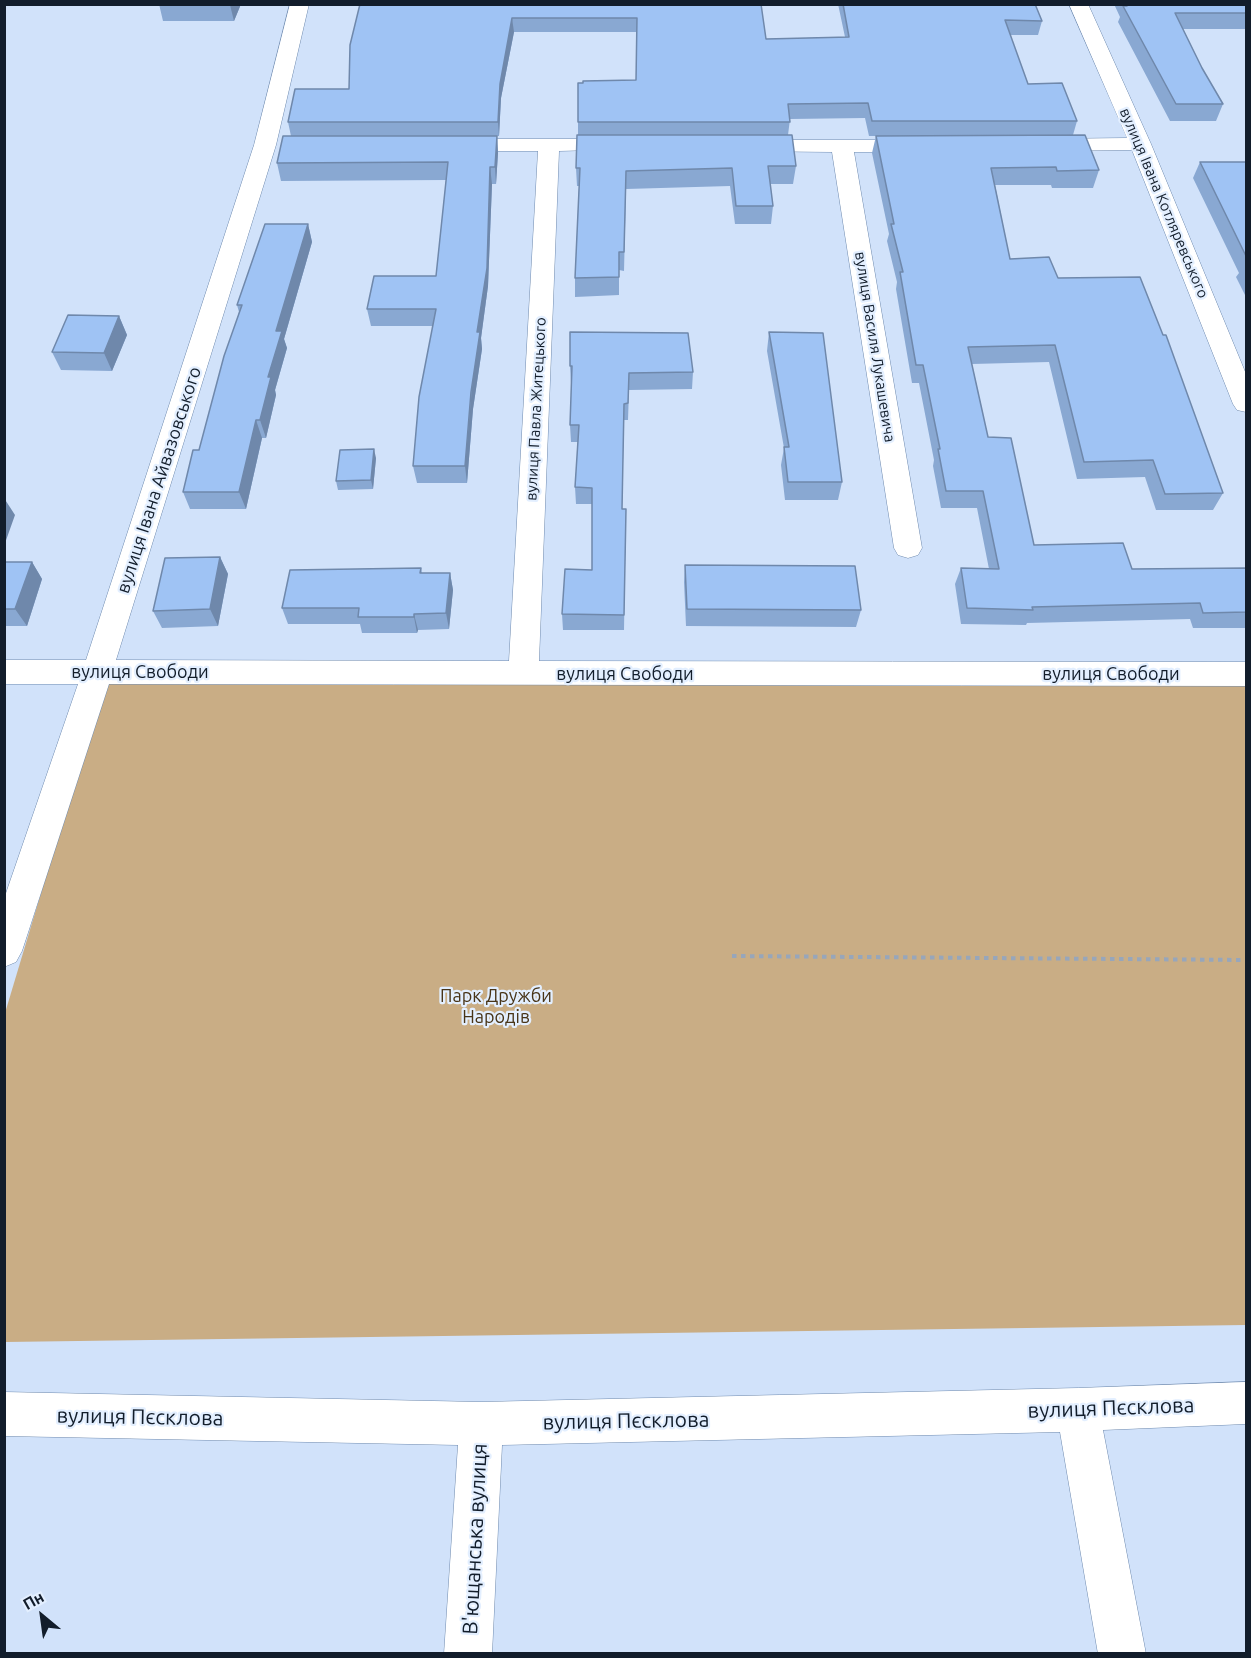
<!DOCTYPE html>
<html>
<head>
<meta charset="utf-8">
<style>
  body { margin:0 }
  #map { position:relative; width:1251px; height:1658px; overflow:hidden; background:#d1e2fa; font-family:Ubuntu,sans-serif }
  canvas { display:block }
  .frame { position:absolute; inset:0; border:6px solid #121d2b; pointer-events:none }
  .north { position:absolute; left:12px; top:1586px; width:60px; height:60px; -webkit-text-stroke:4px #e3efff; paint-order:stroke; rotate:331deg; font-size:16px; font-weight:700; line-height:24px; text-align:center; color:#121d2b }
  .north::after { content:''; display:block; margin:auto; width:21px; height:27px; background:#121d2b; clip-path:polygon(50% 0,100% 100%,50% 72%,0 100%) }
</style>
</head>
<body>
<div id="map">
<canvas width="1251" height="1658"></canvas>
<div class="frame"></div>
<div class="north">Пн</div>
</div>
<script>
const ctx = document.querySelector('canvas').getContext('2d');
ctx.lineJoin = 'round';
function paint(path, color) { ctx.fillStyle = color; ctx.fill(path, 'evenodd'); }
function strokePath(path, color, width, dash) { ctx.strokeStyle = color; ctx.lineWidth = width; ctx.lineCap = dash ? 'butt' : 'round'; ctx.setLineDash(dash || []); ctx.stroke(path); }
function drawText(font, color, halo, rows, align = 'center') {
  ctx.font = font + ' Ubuntu,sans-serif'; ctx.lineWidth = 4.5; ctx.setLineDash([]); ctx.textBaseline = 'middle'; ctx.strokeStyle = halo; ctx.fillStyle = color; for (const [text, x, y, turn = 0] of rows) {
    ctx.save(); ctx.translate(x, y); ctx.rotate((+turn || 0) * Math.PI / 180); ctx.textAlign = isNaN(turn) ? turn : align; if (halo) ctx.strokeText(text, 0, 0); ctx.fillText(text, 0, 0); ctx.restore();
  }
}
paint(new Path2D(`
  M1246,673V1325L5,1342V1013L105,680Z`), '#c9ad85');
const minor = new Path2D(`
  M290,4H309L276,145L116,660L509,661L538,151H453L446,149L442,145L446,141L453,139H620L627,141L631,145L627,149L559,151L539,661L1246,662V686L109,684L22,951L16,962L4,967V899L78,684H4V660H86L254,145Z
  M1069,4H1088L1151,144L1246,374V412L1237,410L1233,404L1132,150L1044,151L1037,149L1033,145L1037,141L1044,139L1127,138Z
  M750,140H917L925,141L928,146L925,151L917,152H854L922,548L918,555L908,558L898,555L894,548L832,152L742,151L739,146L742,141Z
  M1246,1382V1424L1103,1430L1146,1654H1098L1060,1432L502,1445L492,1654H444L458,1445L4,1436V1392L481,1402L1078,1388Z`);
strokePath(minor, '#6f8aae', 1);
strokePath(new Path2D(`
  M732,956L1246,960`), '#97a6bb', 4, [4.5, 4.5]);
paint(minor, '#fff');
paint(new Path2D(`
  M159,4H241L234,21H163Z
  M360,4H761L766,39L845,37L838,4H1035L1042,21L1038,35H1010L1028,84L1077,121L1073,135L1099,170L1093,188H1052L1051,185H995L1010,259L1058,278L1223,493L1213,510H1156L1145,477L1077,479L1049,362L972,364L988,437L1034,545L1132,569L1246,568V628H1193L1190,619L1027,623L1026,625L961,624L955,584L961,568L989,569L977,508H941L933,466L934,460L919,383H912L896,289L897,282L887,241L889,234L872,153L876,136H869L865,118L790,119L788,135L796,166L793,184H770L773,206L771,224H735L730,186L626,189L624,271L619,270V295L575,297V278L579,186H577L576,168L578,135V122L636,80L637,32H514L501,98L499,136H497L498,153L496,184H492L488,286L481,338L482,349L473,409L467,483H417L413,466L433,326H371L367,309L436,276L446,180L281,181L277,163L291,136L288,122L349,89Z
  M1114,4H1246V29H1183L1202,68L1223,104L1216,121H1170L1118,22L1120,17Z
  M1200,162H1246V297L1236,277L1239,273L1193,178Z
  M308,224L312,242L284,339L287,348L275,390L276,395L266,438H262L246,509H190L183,492L199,450L239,312L237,305Z
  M119,316L127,335L112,371L61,370L52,352Z
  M769,332L842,482L838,500H785L781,465L784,448L767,351Z
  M570,366L693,372L692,389L629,390L628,420H624L622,509H626L624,630H563L562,614L592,570V504H576L575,487L578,442H571L570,425L572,383H571Z
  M376,458L373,489L338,490L336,481Z
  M220,557L228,574L218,626L162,628L153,611Z
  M4,562H32L42,579L27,626H4Z
  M685,565L861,610L856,627L686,626L684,582Z
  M421,568L422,573H450L453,590L449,629L418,630L417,633H362L360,624H288L282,608Z`), '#89a8d2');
paint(new Path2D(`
  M230,4H241L234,21L230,5Z
  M512,18L514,32L501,98L499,136L498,122L500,84Z
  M497,136L498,153L496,184L495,167Z
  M490,167L492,184L488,286L481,338L482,349L473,409L467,483L465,466L477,332Z
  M308,224L312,242L284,339L287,348L275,390L276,395L266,438L260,420L276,331Z
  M119,316L127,335L112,371L104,353Z
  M256,420L262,438L246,509L239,492Z
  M374,449L376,458L373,489L371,480Z
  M4,498L15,515L4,546Z
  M220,557L228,574L218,626L210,609Z
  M32,562L42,579L27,626L15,609Z
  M450,573L453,590L449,629L446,613Z
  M414,614L418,630L417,633L414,617Z`), '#6f88ab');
const building = new Path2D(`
  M159,4H230V5Z
  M360,4H761L766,39L849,37L843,4H1035L1042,21L1005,20L1028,84L1062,83L1077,121H872L868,103L788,104L790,122H578V83H583V81L636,80L637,18H512L500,84L498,122H288L295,89H349L350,45Z
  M1127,4H1246V13H1175L1202,68L1223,104H1176L1123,6H1127Z
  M577,135H792L796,166H768L773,206H736L732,168L626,171L624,252H619V277L575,278L580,168H576Z
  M1085,135L1099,170L1057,171L1056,167L991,168L1010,259L1049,257L1058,278L1140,277L1163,335H1166L1223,493L1165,494L1153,460L1084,462L1055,345L968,347L988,437L1011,438L1034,545L1123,543L1132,569L1246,568V612L1203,613L1200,603L1032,607L1033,610L967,608L961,568L999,569L983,491H946L938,449H940L923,365H916L900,272H903L891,224H894L876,136Z
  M283,136H497L495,167H490L487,268L477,332H480L471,392L465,466H413L419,397L436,309H367L374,276H436L448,162L277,163Z
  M1200,162H1246V256Z
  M265,224H308L276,331H282L268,377H271L260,420H256L239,492H183L193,450H199L224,356L242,305H237Z
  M68,315L119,316L104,353L52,352Z
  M570,332L688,333L693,372L629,373L628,403L624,404L622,509H626L624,615L562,614L565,569L592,570V488L575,487L579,425H570L572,366H570Z
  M769,332L823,333L842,482H788L784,447H789Z
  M374,449L371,480L336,481L340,450Z
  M220,557L210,609L153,611L165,558Z
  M4,562H32L15,609H4Z
  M685,565L855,566L861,610L687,609Z
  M421,568L420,573H450L446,613L414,614V617H358L359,608H282L290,570Z`);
paint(building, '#9fc3f4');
strokePath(building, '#6f88ab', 1.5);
drawText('15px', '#121d2b', '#e3efff', [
  ["вулиця Івана Котляревського",1164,203,67],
  ["вулиця Василя Лукашевича",875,347,81],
  ["вулиця Павла Житецького",536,409,-87]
]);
drawText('18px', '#121d2b', '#e3efff', [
  ["вулиця Івана Айвазовського",159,480,-72],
  ["вулиця Свободи",140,672],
  ["вулиця Свободи",625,674],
  ["вулиця Свободи",1111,674]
]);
drawText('18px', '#483417', '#e3efff', [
  ["Парк Дружби",496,996],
  ["Народів",496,1017]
]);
drawText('21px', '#121d2b', '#e3efff', [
  ["вулиця Пєсклова",1111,1408,-2],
  ["вулиця Пєсклова",140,1417,1],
  ["вулиця Пєсклова",626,1421,-1],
  ["В'ющанська вулиця",475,1539,-87]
]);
</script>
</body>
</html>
